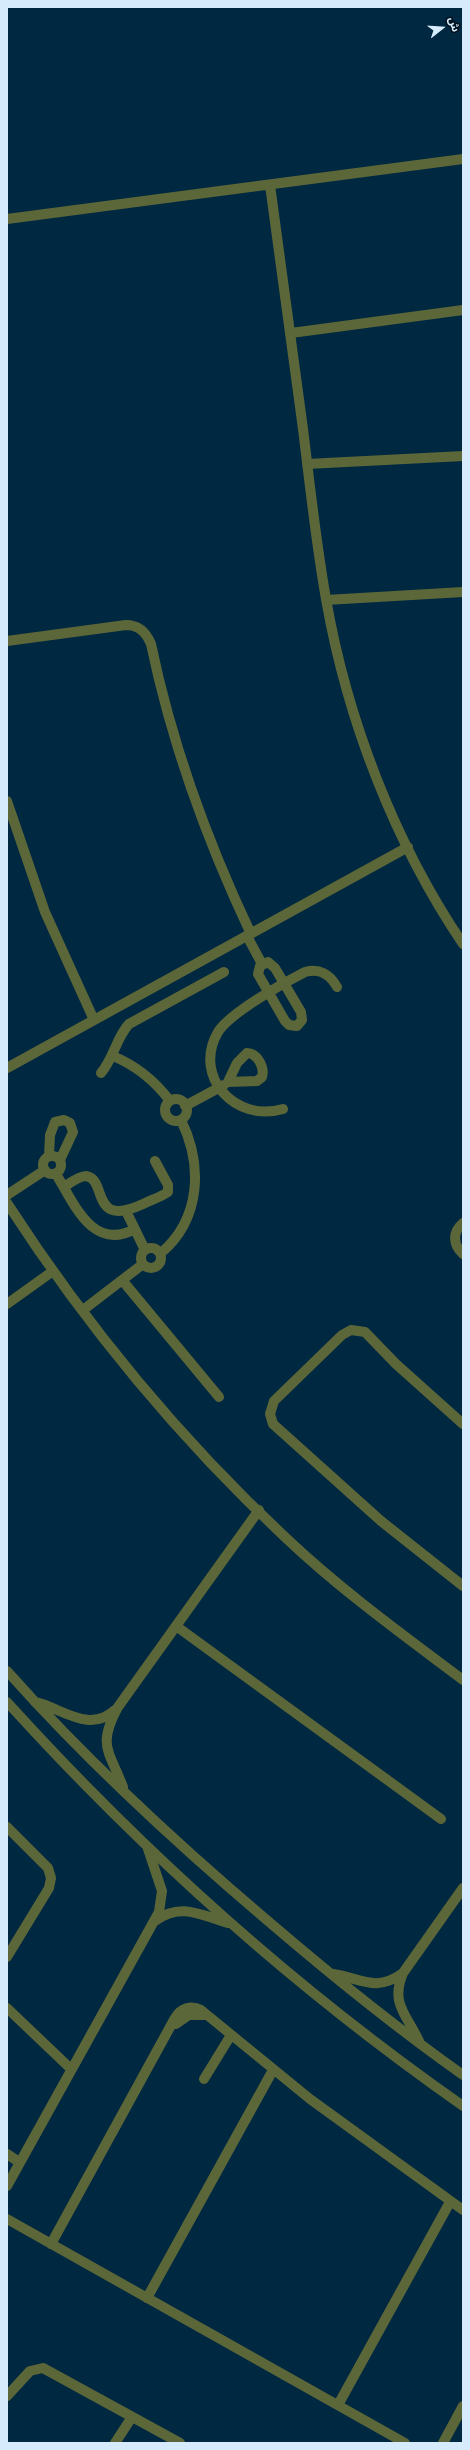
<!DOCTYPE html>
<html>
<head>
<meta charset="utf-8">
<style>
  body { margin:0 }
  #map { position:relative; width:470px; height:2450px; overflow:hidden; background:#002840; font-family:"Nunito Sans","Noto Sans Arabic",sans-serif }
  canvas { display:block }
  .frame { position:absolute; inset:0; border:8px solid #d6ebfb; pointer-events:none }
  .north { position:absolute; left:422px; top:8px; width:40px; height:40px; -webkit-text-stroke:3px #00101d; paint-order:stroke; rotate:73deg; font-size:11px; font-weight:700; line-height:16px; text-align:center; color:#d6ebfb }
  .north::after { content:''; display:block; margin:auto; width:14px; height:18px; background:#d6ebfb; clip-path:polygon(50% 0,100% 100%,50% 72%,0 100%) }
</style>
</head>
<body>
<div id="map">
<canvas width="470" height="2450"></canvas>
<div class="frame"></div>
<div class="north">ش</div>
</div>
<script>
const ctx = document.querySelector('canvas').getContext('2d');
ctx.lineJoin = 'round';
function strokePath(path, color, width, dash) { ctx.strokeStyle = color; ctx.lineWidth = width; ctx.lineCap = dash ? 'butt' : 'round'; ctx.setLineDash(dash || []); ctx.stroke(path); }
strokePath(new Path2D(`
  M270,185C281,266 292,348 303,429C310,486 316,543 326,599C347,719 394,842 463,944
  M7,219L463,159
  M291,333L463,310
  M307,464L463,456
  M326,600L463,592
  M7,641L126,625C139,625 146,632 151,644C172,745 207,841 251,934
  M7,801L45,912L94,1020
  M247,936L262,964
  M268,962L275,968L301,1012L302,1020L297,1026L289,1025L285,1021L258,974L260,966Z
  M247,1053C257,1053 265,1067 262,1077L257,1081L228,1082L237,1063Z
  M113,1056C137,1066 155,1081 170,1101
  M7,1068L408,847
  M101,1073C114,1058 116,1038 129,1024L224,972
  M165 1110a11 11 0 1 1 22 0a11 11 0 1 1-22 0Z
  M185,1106L224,1085
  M283,1109C236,1123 192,1077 218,1032C230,1013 283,983 305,972C319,968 330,974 337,987
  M43 1165a9 9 0 1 1 18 0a9 9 0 1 1-18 0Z
  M49,1156L50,1135L55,1122L64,1120L70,1123L73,1132L60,1160
  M56,1174C74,1203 92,1252 135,1229
  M64,1187C70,1183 79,1176 86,1176C108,1179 89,1229 143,1204C151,1200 161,1197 168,1192V1185L155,1161
  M7,1195L45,1170
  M7,1203C86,1325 180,1439 286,1538C341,1590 403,1635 463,1680
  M126,1211L145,1250
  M463,1223C452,1232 453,1245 463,1254
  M141 1258a10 10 0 1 1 20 0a10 10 0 1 1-20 0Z
  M161,1253C201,1219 203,1165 181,1120
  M122,1280L219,1397
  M7,1304L53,1271
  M83,1310L143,1264
  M463,1424L396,1364L365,1332L351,1330L342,1335L274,1401L270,1414L273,1424L381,1521L463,1586
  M176,1626L441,1819
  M7,1671C87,1761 176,1843 268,1921C331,1975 395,2027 463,2075
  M7,1702C143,1852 296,1989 463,2106
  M35,1702C62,1708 89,1734 115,1710
  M123,1787C109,1750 97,1746 118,1707L259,1510
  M7,1827L48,1868L51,1878L49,1888L7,1957
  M155,1921C180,1902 201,1915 228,1923
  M333,1974C361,1978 375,1993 403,1973
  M7,2008L71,2069
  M176,2024L189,2015H204
  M419,2041C407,2015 390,2004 403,1973L463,1888
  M204,2079L231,2035
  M7,2154L19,2162
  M7,2186L159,1912L162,1891L147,1846
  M7,2219L405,2443
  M51,2244L175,2018C181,2008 191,2005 201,2010L310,2099L463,2210
  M147,2298L273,2070
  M7,2396L30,2371L43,2368L180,2443
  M338,2405L450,2202
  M115,2443L132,2417
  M443,2443L463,2406`), '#5c6739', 10);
</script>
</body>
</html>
